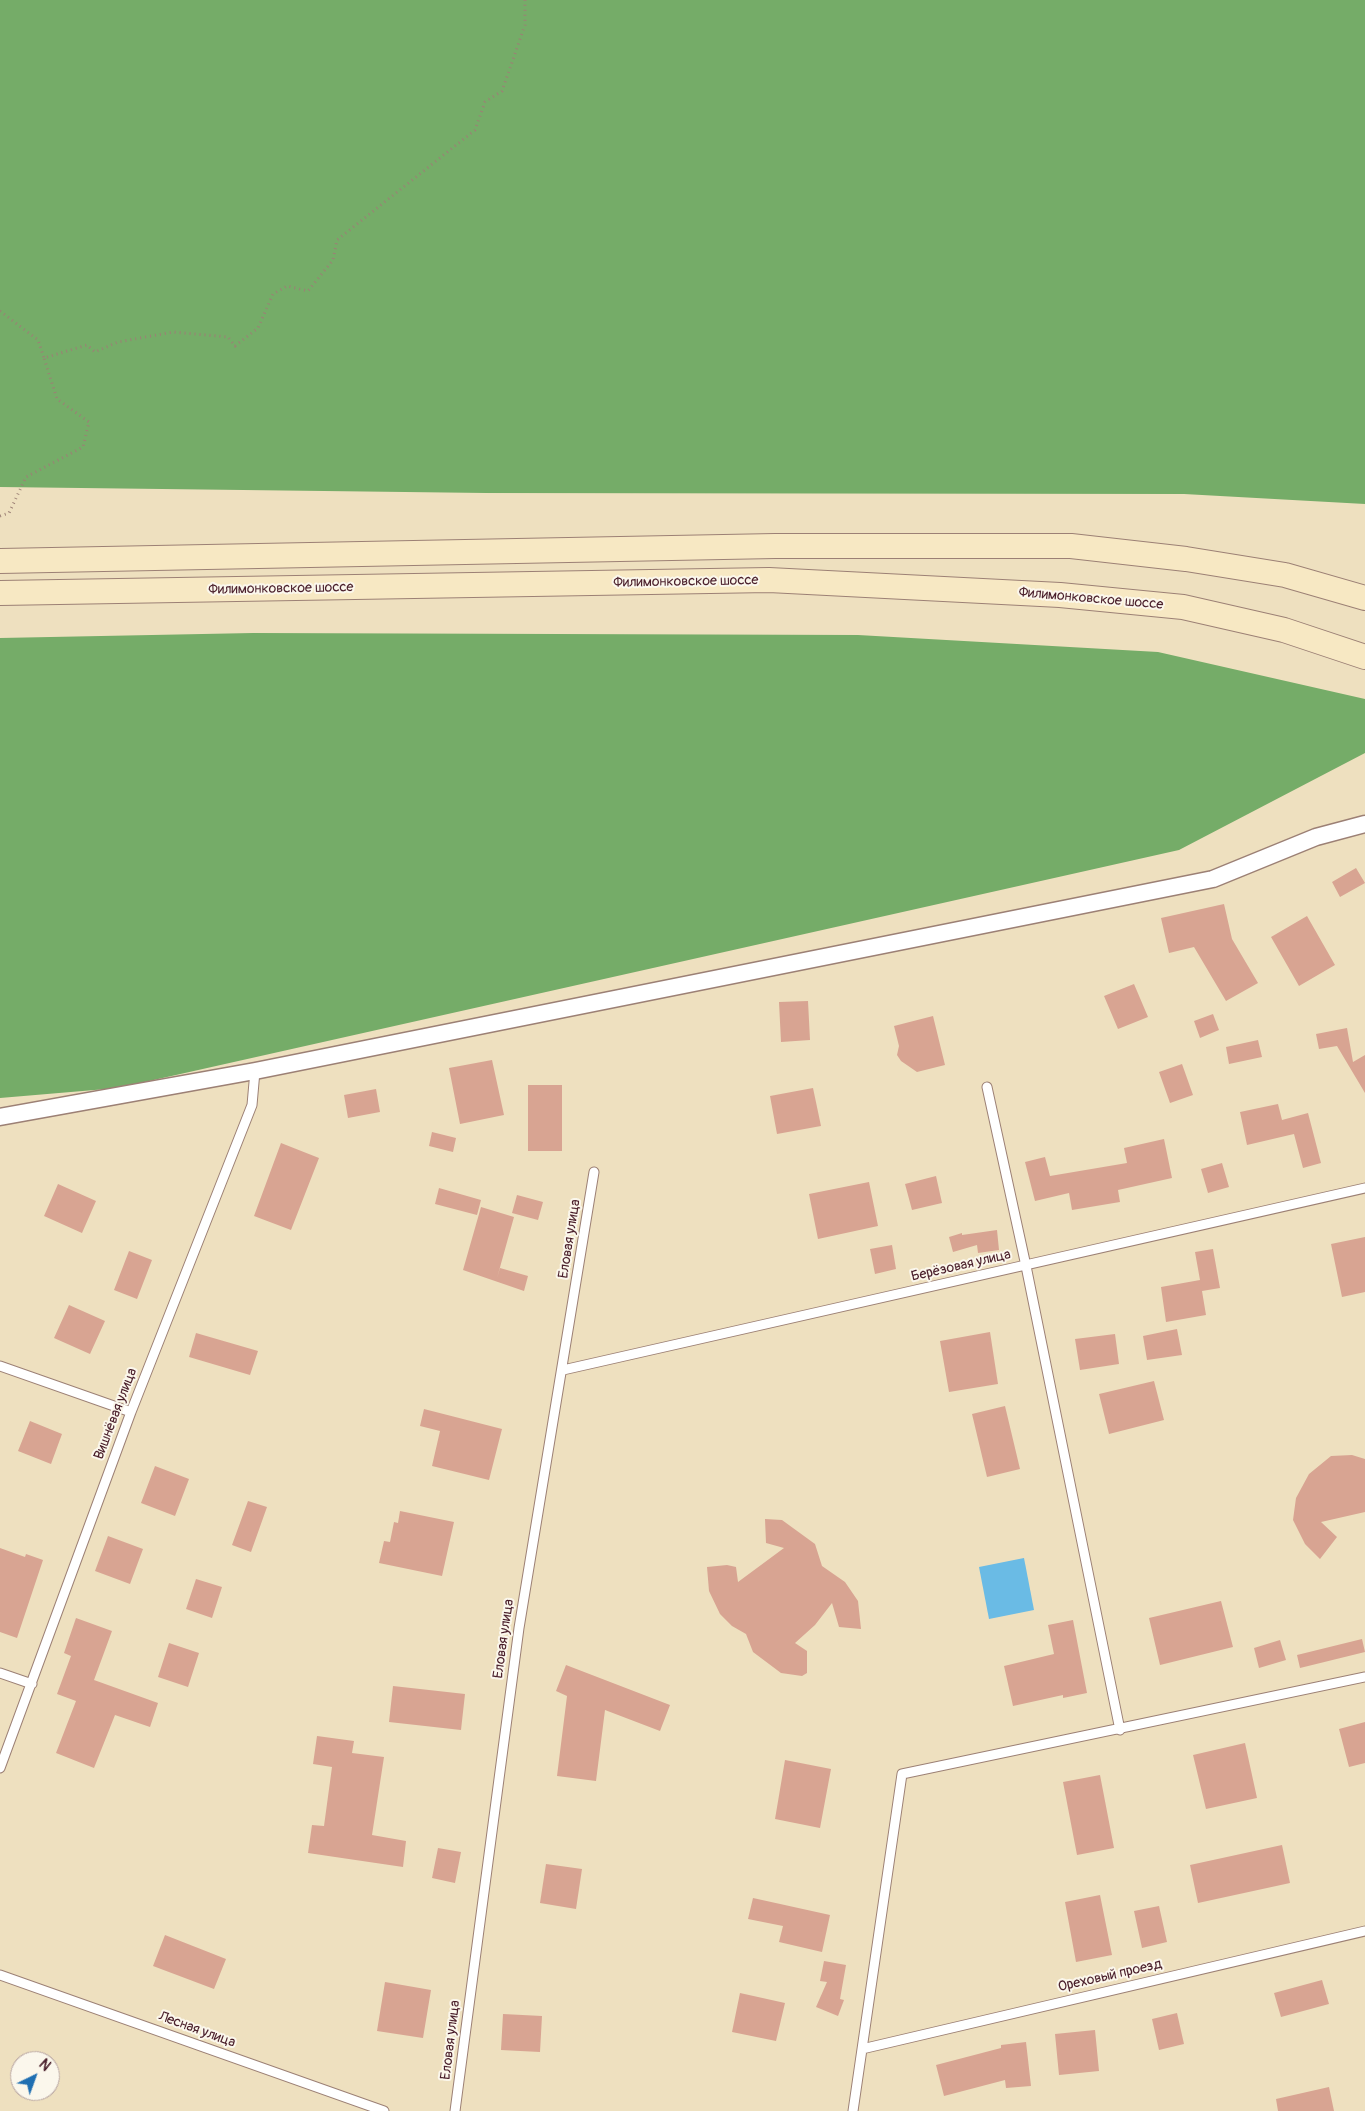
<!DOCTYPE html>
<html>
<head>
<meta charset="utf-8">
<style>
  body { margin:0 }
  #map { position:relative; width:1365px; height:2111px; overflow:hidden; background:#eee0bf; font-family:Pangolin,sans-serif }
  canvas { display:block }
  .north { position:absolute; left:10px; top:2051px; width:50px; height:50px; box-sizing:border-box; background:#fbf7ec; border:1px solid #b4a19f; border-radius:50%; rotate:42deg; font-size:14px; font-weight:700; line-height:20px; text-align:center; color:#4a1f2b }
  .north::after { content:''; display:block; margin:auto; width:18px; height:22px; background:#1f6fb2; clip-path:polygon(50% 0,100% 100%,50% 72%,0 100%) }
</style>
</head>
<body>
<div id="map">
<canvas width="1365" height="2111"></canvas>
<div class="north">N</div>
</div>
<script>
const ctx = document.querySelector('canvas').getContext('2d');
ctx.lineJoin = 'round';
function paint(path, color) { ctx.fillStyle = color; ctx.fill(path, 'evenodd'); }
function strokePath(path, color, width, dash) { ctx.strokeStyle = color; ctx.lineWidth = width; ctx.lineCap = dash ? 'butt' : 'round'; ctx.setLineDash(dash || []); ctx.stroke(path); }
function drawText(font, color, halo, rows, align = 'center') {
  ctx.font = font + ' Pangolin,sans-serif'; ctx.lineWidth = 4; ctx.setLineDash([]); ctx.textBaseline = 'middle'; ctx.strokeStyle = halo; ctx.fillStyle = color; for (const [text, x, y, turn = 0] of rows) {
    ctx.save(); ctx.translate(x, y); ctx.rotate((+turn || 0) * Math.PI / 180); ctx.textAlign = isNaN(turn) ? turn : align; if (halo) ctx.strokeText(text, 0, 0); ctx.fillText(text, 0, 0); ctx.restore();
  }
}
paint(new Path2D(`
  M0,0H1365V504L1184,494L486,493L0,487Z
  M253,633L858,635L1158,652L1365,699V753L1179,850L118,1088L0,1098V638Z`), '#75ac68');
paint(new Path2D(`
  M1024,1558L1034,1610L989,1619L979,1567Z`), '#6abbe5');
paint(new Path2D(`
  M1356,868L1365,883L1340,897L1332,882Z
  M1224,904L1232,939L1258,983L1226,1001L1194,947L1169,953L1161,918Z
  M1307,916L1335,965L1299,986L1271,937Z
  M1134,984L1148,1017L1118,1029L1104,996Z
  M808,1001L810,1040L781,1042L779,1002Z
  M1213,1014L1219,1030L1200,1038L1194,1021Z
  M933,1016L945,1065L917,1072L901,1061L897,1055L899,1046L894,1026Z
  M1347,1028L1353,1062L1365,1055V1093L1337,1046L1319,1049L1316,1034Z
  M1258,1040L1262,1057L1229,1064L1226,1047Z
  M492,1060L504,1115L460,1124L449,1068Z
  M1182,1064L1193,1095L1170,1103L1159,1072Z
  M528,1085H562V1151H528Z
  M813,1088L821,1126L777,1134L770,1096Z
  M376,1089L380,1112L348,1118L344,1095Z
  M1278,1104L1282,1120L1308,1113L1321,1163L1303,1168L1294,1134L1247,1145L1240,1112Z
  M432,1132L456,1138L453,1152L429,1146Z
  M1164,1139L1172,1178L1118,1190L1120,1202L1072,1210L1069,1193L1035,1201L1025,1162L1045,1157L1050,1176L1127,1163L1124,1148Z
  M281,1143L319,1158L291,1230L254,1216Z
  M1222,1163L1229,1187L1208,1193L1201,1169Z
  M936,1176L942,1203L912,1210L905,1184Z
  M869,1182L878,1226L818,1239L809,1194Z
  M58,1184L96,1201L82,1233L44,1216Z
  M439,1188L481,1200L477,1215L435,1204Z
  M517,1195L543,1202L538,1220L512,1213Z
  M481,1207L514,1217L497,1278L500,1268L528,1276L524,1291L463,1270Z
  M997,1230L999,1250L978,1253L977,1245L953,1252L949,1237L962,1233V1235Z
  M1365,1237V1292L1342,1297L1331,1244Z
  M892,1245L896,1269L875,1274L870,1249Z
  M1213,1249L1220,1288L1202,1291L1206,1315L1166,1322L1161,1287L1200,1280L1195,1252Z
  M129,1251L152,1260L137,1299L114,1290Z
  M69,1305L105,1321L90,1354L54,1338Z
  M1177,1329L1182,1355L1147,1360L1143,1336Z
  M990,1332L998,1384L949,1392L940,1341Z
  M196,1333L258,1351L250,1375L189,1357Z
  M1115,1334L1119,1364L1080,1370L1075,1339Z
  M1154,1381L1164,1420L1109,1434L1099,1394Z
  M1005,1406L1020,1469L987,1477L972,1414Z
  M424,1409L502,1429L489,1480L432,1466L440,1431L420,1426Z
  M30,1421L62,1434L51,1464L18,1451Z
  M1352,1455L1365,1459V1512L1321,1522L1337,1537L1320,1559L1305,1544L1293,1520L1296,1498L1309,1474L1331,1456Z
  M155,1466L189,1479L175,1516L141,1503Z
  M248,1501L267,1507L251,1552L232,1545Z
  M400,1511L454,1522L442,1576L379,1563L384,1541L390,1542L394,1522L398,1523Z
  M765,1519L782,1520L815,1544L822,1566L845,1582L858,1601L861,1629L839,1627L832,1603L815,1625L795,1643L807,1651V1673L802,1676L781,1673L753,1652L746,1634L732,1626L720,1614L709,1591L707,1567L727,1565L736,1567L738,1582L784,1548L766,1543Z
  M108,1536L143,1549L130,1584L95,1571Z
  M0,1548L25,1557L26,1554L43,1560L17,1638L0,1632Z
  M196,1579L222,1587L212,1618L186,1609Z
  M1221,1601L1233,1647L1160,1665L1149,1618Z
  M76,1618L112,1631L94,1680L158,1703L150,1727L115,1715L94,1768L56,1753L76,1701L57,1694L71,1656L64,1653Z
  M1073,1620L1087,1693L1063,1698V1695L1013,1706L1004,1666L1054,1654L1048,1625Z
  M1362,1639L1365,1652L1300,1668L1297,1655Z
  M1280,1640L1286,1660L1259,1668L1254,1648Z
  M169,1643L199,1653L188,1687L158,1677Z
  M566,1665L670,1705L660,1731L605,1710L596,1781L557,1776L567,1696L556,1691Z
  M393,1686L465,1694L461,1730L389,1722Z
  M1365,1722V1763L1349,1767L1339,1729Z
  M317,1736L354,1741L352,1753L384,1757L372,1835L406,1841L403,1867L308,1853L312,1825L324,1826L332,1767L313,1764Z
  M1245,1743L1257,1798L1206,1809L1193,1755Z
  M785,1760L831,1769L820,1828L775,1819Z
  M1100,1775L1114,1848L1077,1855L1063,1782Z
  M1282,1845L1290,1883L1198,1903L1190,1865Z
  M438,1848L461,1852L455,1883L432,1878Z
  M546,1864L582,1869L576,1909L540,1903Z
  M1100,1895L1112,1955L1076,1962L1065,1902Z
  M753,1898L830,1915L822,1952L779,1942L783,1926L748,1919Z
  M1159,1906L1167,1942L1142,1948L1134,1911Z
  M165,1935L226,1959L214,1989L153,1966Z
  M824,1961L846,1965L840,1999L844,2000L838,2016L816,2007L827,1982L820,1981Z
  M1322,1980L1329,2004L1281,2017L1274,1993Z
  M385,1982L431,1990L423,2038L377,2031Z
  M740,1993L785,2003L776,2041L732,2032Z
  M1177,2013L1184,2044L1159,2050L1152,2019Z
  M503,2014L542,2016L540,2052L501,2050Z
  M1095,2030L1099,2071L1059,2075L1055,2034Z
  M1026,2042L1031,2086L1006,2088L1005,2080L944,2096L936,2065L1001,2048V2045Z
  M1329,2087L1334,2111H1278L1276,2099Z`), '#d8a492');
const service = new Path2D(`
  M987,1087L1026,1266L1120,1730
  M0,1366L131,1412
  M563,1370L1365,1188
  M0,1673L32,1684
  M0,1768L131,1412L252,1105L255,1071
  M0,1975L384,2111
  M862,2049L1365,1931
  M455,2111L519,1628L594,1172
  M853,2111L902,1774L1365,1677`);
const minor = new Path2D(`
  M0,1117L255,1071L1213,879L1316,837L1365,824`);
const secondary = new Path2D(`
  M0,561L775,546H1071L1186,559L1285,575L1365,598
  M0,593L769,580L1060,595L1183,607L1284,630L1365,657`);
strokePath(service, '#9c8075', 11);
strokePath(minor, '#9c8075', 19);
strokePath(secondary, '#9c8075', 26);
strokePath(new Path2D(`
  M0,311L38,340L44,358
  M0,516L9,513L26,477L83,447L89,422L57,399L44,358L87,345L95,352L118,342L173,332L228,337L235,346L258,328L273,294L287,286L308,291L333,260L337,240L475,130L485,102L502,91L525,25V0`), '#9c8075', 3, [1, 4]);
strokePath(service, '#fff', 9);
strokePath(minor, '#fff', 16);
strokePath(secondary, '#f7e8c3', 24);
drawText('14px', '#4a1f2b', '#fbf7ec', [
  ["Филимонковское шоссе",686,582,-1],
  ["Филимонковское шоссе",281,589,-1],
  ["Филимонковское шоссе",1091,599,5],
  ["Еловая улица",570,1239,-81],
  ["Берёзовая улица",961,1266,-13],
  ["Вишнёвая улица",116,1414,-69],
  ["Еловая улица",504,1639,-82],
  ["Ореховый проезд",1110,1976,-13],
  ["Лесная улица",197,2030,20],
  ["Еловая улица",451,2040,-83]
]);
</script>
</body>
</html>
